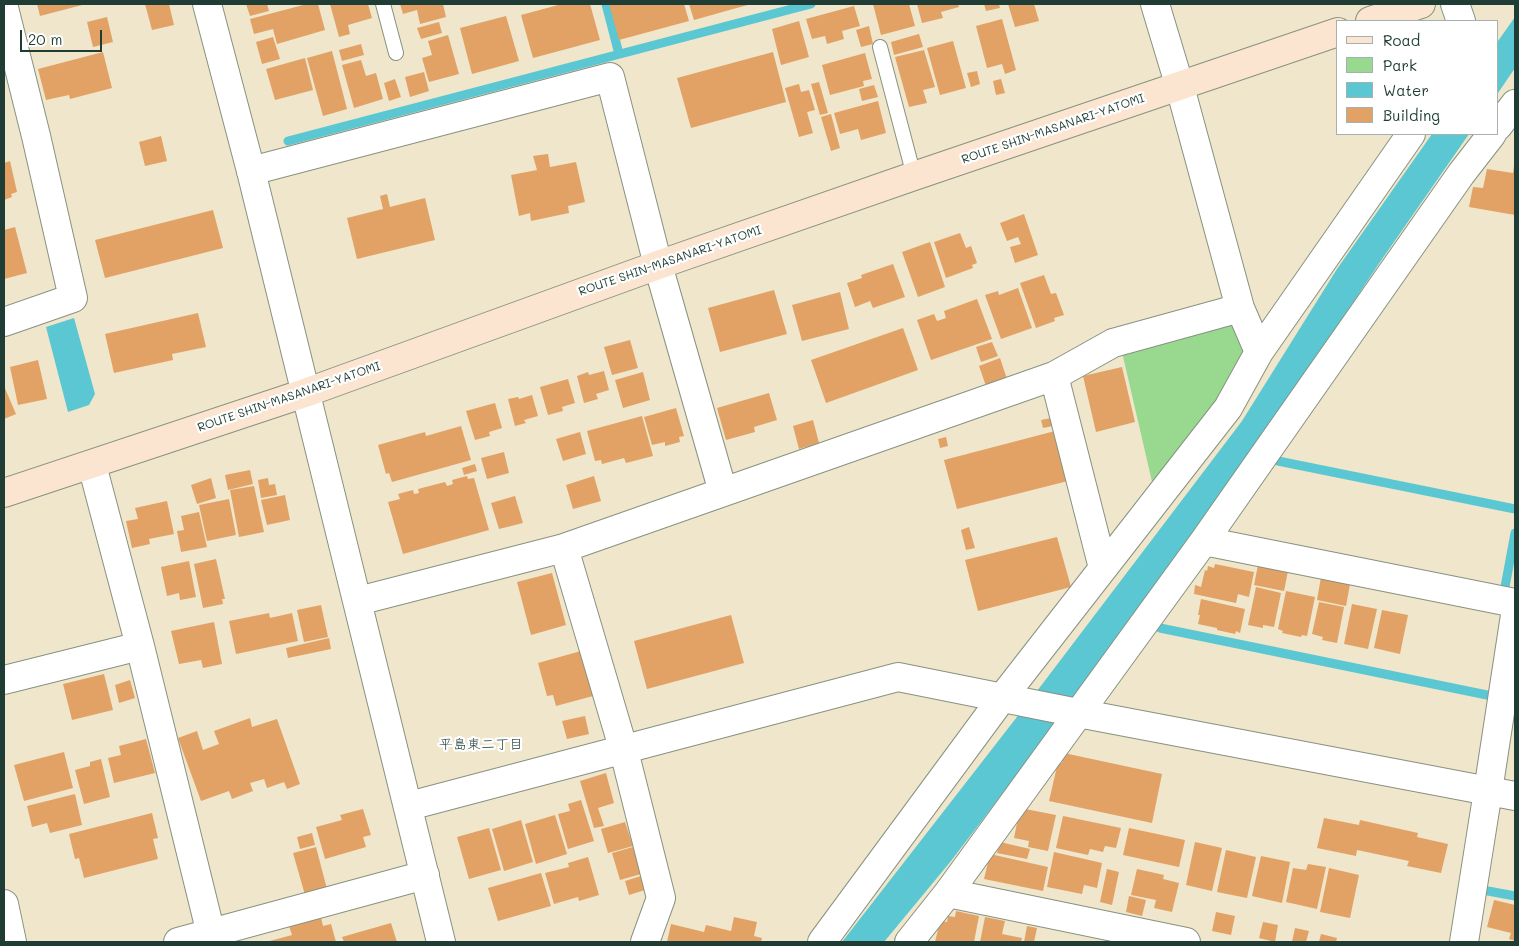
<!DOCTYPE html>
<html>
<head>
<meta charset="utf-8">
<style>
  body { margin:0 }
  #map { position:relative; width:1519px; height:946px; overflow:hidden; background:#efe6cb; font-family:Mali,sans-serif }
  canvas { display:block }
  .frame { position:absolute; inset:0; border:5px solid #1f3d34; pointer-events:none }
  .legend { position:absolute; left:1336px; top:20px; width:162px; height:115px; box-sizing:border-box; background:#fff; border:1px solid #a5b1ae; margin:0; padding:6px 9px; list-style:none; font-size:15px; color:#1f3d34 }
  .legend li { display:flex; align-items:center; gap:10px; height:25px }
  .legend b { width:25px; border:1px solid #a5b1ae }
  .scale { position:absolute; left:20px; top:30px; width:82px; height:22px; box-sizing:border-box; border:2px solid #1f3d34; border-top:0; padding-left:6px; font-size:15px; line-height:18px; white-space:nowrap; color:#1f3d34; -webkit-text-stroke:4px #fff; paint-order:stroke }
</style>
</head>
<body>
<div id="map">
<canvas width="1519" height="946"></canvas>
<div class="frame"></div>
<ul class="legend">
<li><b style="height:6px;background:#fce5d0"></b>Road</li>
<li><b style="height:14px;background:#99d98f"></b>Park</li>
<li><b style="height:14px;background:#5ac7d2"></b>Water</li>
<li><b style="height:14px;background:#e2a265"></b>Building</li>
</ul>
<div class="scale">20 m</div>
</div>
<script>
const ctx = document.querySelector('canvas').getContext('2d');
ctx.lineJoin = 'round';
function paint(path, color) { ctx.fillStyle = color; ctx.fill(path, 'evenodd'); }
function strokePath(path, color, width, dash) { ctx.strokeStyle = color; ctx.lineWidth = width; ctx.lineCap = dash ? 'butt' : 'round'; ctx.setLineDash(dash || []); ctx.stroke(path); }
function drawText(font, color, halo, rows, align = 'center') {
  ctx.font = font + ' Mali,"Klee One",sans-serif'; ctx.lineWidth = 4.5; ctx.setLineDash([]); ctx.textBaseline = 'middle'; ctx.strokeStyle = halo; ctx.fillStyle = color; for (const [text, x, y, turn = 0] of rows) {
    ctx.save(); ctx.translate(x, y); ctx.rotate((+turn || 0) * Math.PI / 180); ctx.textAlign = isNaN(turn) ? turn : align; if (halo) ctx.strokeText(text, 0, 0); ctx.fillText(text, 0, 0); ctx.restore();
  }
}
paint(new Path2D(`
  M1235,323L1247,364L1153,486L1122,352Z`), '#99d98f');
paint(new Path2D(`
  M1515,17V68L1498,93V41Z
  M1432,134H1469L1378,265L1261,441L1070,705L951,861L884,942H842L1034,695L1242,421L1337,269Z
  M74,318L95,394L89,405L68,412L46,327Z`), '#5ac7d2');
strokePath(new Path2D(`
  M606,4L619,54
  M288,141L811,4
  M1278,461L1515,509
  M1505,587L1515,533
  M1160,628L1487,695
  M1488,891L1515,896`), '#5ac7d2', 9);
paint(new Path2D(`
  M37,4H86L40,16Z
  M145,4H169L174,25L152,30Z
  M246,4H267L269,11L250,16Z
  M307,4H318L325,30L277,44L273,29L254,34L250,19Z
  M330,4H368L372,18L348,25L350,34L339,37Z
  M400,4H443L446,17L420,24L417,10L403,14Z
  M562,4H590L600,40L533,58L521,15Z
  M609,4H684L689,21L619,40Z
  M689,4H751L694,20Z
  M873,4H909L915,26L881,35Z
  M917,4H958L959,7L941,12L943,18L922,23Z
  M984,4H999L1000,8L986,11Z
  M1008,4H1034L1039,21L1015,27Z
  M854,6L860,26L842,31L844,39L827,44L825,36L812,39L806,19Z
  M506,16L519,61L472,74L460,28Z
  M107,17L113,42L93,47L87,22Z
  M1002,19L1016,70L1005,74L1002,64L987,68L976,26Z
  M799,21L809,57L781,65L772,29Z
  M439,22L442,33L421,39L417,28Z
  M869,26L873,44L861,47L856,30Z
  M919,34L923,47L894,55L891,42Z
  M448,35L459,74L429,82L422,58L432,55L428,41Z
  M273,37L280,59L262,64L256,42Z
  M953,41L966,88L940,95L927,48Z
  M361,44L364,55L342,61L339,50Z
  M924,50L935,87L923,90L927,103L909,107L895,57Z
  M332,51L347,109L323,116L307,58Z
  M103,52L112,88L70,99L69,95L46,100L38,69Z
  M773,52L786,102L691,128L677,78Z
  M865,53L872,79L863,81L864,86L830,95L822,65Z
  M305,58L313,90L275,100L266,69Z
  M361,60L366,76L376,73L383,99L354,108L342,65Z
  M977,71L980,84L971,87L967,73Z
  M424,72L429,91L410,97L405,77Z
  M395,79L401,97L389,101L384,83Z
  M1001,79L1005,93L996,95L993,81Z
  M819,82L828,113L820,115L811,84Z
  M799,84L801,92L809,90L815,110L807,112L813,133L799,137L785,88Z
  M874,85L878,97L862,101L859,89Z
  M878,101L886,133L861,140L858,129L840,134L834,113Z
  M831,114L840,148L831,151L821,117Z
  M161,136L167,161L145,166L139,142Z
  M548,154L550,167L576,162L585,202L568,206L569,213L531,221L530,213L519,216L511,175L537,170L533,156Z
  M10,161L17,192L11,194L12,197L4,200V163Z
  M1514,166L1515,215L1469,207L1473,187L1483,188L1487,169L1513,173Z
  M387,194L390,207L425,198L435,240L357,259L347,218L383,209L380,196Z
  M213,210L223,248L105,278L95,240Z
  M1024,214L1038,255L1015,263L1010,247L1021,244L1018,237L1007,241L1000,223Z
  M15,227L27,273L4,279V230Z
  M960,233L966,248L971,246L977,263L972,265L973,268L946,278L934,242Z
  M930,242L945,287L918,297L902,252Z
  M893,264L905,297L873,308L870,301L855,307L847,283L862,278L861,275Z
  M1044,275L1051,294L1056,293L1064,315L1054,318L1055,321L1036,328L1020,283Z
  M1018,288L1032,328L1001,339L985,295L998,291L999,295Z
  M774,290L787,334L720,352L708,308Z
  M840,292L849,329L802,341L792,305Z
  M977,299L992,339L931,360L917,320L934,314L937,321L946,318L944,311Z
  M198,313L206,347L172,354L173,360L114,373L105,334Z
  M903,328L918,370L826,403L811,360Z
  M630,340L638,368L612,375L604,347Z
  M992,342L998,356L981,362L976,347Z
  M1000,358L1007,379L986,386L979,366Z
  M38,360L47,399L18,405L10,367Z
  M1122,367L1135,422L1096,432L1083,376Z
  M604,371L609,390L596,394L598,399L584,403L577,376L588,372L589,375Z
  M643,372L650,400L623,408L615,380Z
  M568,379L575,403L562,407L563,411L548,415L540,387Z
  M4,386L16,414L4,419Z
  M769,393L777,420L754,427L755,432L726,440L717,408Z
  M532,395L538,416L524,420L526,423L515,426L508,399L518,397L519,399Z
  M495,403L502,428L489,432L490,436L475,440L466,411Z
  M676,408L684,436L679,437L680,442L665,446V442L652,445L644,417Z
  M642,416L653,456L626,463L624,458L602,464L601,460L595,461L587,431Z
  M1051,418L1053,426L1043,428L1041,420Z
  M813,420L819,443L799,449L793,426Z
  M461,426L471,460L392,482L389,473L386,474L378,445L425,432L426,436Z
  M1055,431L1068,481L957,509L944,460Z
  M580,432L586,454L563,461L556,439Z
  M946,437L948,446L940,448L938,439Z
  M504,452L509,473L487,479L481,458Z
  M475,464L477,471L464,475L462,468Z
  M250,470L253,484L228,490L225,475Z
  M467,476L468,479L474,478L489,530L403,554L388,502L400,499L398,494L413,490L414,494L419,493L418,489L445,482L447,486L453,484L452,480Z
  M594,476L601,501L573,509L566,485Z
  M211,478L216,498L197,504L191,485Z
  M268,478L269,485L275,484L277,495L261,498L258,480Z
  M254,486L264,532L239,537L230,490Z
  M285,495L290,520L267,525L261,500Z
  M515,496L523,523L499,529L491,503Z
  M229,499L236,535L207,541L199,505Z
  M167,501L174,534L149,539L150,544L132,548L126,521L138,519L135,508Z
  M199,512L207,547L181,552L177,531L184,530L181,516Z
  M969,527L975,548L966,550L961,530Z
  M1057,537L1071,587L978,611L965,560Z
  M216,559L225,599H222L223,604L203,608L194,564Z
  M189,561L196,597L180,600L179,593L167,596L161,567Z
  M1215,564L1254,572L1249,597L1238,594L1236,603L1194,594L1195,585L1201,587L1205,570L1207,571L1208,566L1214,568Z
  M1258,565L1288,571L1284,591L1254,585Z
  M552,573L566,625L531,635L517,582Z
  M1321,577L1350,584L1346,606L1317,600Z
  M1256,587L1281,593L1274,627L1263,625V628L1248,625Z
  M1286,591L1315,597L1307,636L1302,635L1301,637L1282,633L1283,631L1278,629Z
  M1201,599L1245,609L1240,633L1236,631L1235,634L1217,630V628L1198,624L1200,615H1198Z
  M1319,602L1344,607L1337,643L1322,640L1323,637L1312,634Z
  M1352,604L1377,609L1368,649L1344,644Z
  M321,605L328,637L304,642L297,610Z
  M1382,610L1408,615L1400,654L1374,648Z
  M269,613L270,618L292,613L298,641L236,654L229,621Z
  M731,615L744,663L647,689L634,641Z
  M214,622L222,664L203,668L201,660L179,664L171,631Z
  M329,638L331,649L288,658L286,648Z
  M581,651L593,696L556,706L553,695L547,696L538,663Z
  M104,674L113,710L72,720L63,684Z
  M130,680L135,698L119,703L115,685Z
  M585,716L589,734L567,739L562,721Z
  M250,718L252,727L277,719L300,784L287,789L284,782L267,788L264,779L250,783L253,791L232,799L229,791L201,801L178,738L197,731L203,750L219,744L214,731Z
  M146,739L155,773L114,783L108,758L121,755L119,746Z
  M64,752L73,788L24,801L14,765Z
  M1064,753L1162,774L1152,823L1049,801L1058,762L1062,763Z
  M101,759L110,797L84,804L75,770L90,766V762Z
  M606,773L614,803L598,808L604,826L594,828L580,781Z
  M75,794L82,825L50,833L47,823L32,827L27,806Z
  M581,800L594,841L568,849L558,814L570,811L568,804Z
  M1020,808L1056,815L1048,851L1028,847L1029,841L1014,838Z
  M363,809L371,835L363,837L366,847L325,859L316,827L342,820L340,815Z
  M152,813L158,838L153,839L158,859L84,878L79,858L75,859L69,834Z
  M555,815L567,854L536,864L525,824Z
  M1063,816L1121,828L1116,848L1105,846L1103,852L1090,849L1088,855L1056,848Z
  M1324,818L1359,825L1360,820L1418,833L1417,837L1448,844L1441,873L1407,866L1409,861L1357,850L1356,856L1317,848Z
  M521,820L533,862L504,871L492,829Z
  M625,822L633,846L608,853L601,829Z
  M489,828L501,870L469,879L457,837Z
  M1129,828L1185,840L1179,867L1123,855Z
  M312,833L315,845L300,849L297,837Z
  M1000,842L1030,849L1027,859L997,853Z
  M1195,842L1222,848L1212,891L1186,885Z
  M316,847L327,889L305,895L293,853Z
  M633,847L641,874L620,880L612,853Z
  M1226,850L1256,857L1247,898L1217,892Z
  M1054,852L1102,863L1097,888L1084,885L1082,894L1047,887Z
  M990,854L1048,867L1043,891L984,879Z
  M1261,856L1290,862L1282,903L1252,896Z
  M588,857L599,895L579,901L578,897L554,904L545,873L569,867L568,863Z
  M1308,864L1326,867L1317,909L1286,902L1293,868L1306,870Z
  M1329,868L1359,875L1350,918L1320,912Z
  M1107,869L1119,872L1112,905L1100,902Z
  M1137,869L1164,875L1163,879L1179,883L1172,912L1154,908L1156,900L1131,895Z
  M541,873L551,906L498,921L488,888Z
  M641,876L645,890L629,895L625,881Z
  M1129,896L1146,900L1142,916L1126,912Z
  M1494,900L1515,905V941L1509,939L1511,933L1487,927Z
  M956,911L979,916L974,942H935L940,921L947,922L948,916L955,917Z
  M1216,912L1235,916L1231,935L1212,931Z
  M321,917L323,926L331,924L336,942H266L292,935L289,926Z
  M734,917L757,922L754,936L762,938L761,942H667L671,924L704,932L706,925L731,931Z
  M985,917L1005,921L1002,934L1022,938L1021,942H980Z
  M1263,922L1278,925L1275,942L1259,938Z
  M391,923L397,942H344L342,937Z
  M1027,926L1037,928L1034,942H1024Z
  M1295,928L1309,931L1306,942H1292Z
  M1321,934L1337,938L1336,942H1319Z`), '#e2a265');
const service = new Path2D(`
  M383,4L396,53
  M880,47L914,176`);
const minor = new Path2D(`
  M1155,4L1180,87L1240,308L1259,352
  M1455,4L1461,21
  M4,8L36,136L73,298L4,322
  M1498,126L1515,104
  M251,171L610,77L658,265L723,492
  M1054,376L1103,568
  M92,465L140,646L213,942
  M1204,541L1461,174L1492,134
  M358,601L564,548
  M4,680L140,646
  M1488,791L1515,615
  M948,893L1186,942
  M4,904L12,942
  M178,942L425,875
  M645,942L661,898L624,751L564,548L1054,376L1113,343L1240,308
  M822,942L1002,698L1228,408L1259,352L1411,134
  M909,942L948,893L1204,541L1515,603`);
const tertiary = new Path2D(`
  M207,4L251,171L441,942
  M409,806L898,677L1078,713L1515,796
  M1464,942L1488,791`);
const secondary = new Path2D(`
  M1370,21L1421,4
  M4,493L305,393L658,265L914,176L1338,32`);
strokePath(service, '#879280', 16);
strokePath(minor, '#879280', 30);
strokePath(tertiary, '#879280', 30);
strokePath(secondary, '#879280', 30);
strokePath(service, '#fff', 14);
strokePath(minor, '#fff', 28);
strokePath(tertiary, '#fff', 28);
strokePath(secondary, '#fce5d0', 28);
drawText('12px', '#1f3d34', '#fff', [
  ["ROUTE SHIN-MASANARI-YATOMI",1053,129,-19],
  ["ROUTE SHIN-MASANARI-YATOMI",670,261,-19],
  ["ROUTE SHIN-MASANARI-YATOMI",289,397,-19]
]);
drawText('14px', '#1f3d34', '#fff', [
  ["平島東二丁目",481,745]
]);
</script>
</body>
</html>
